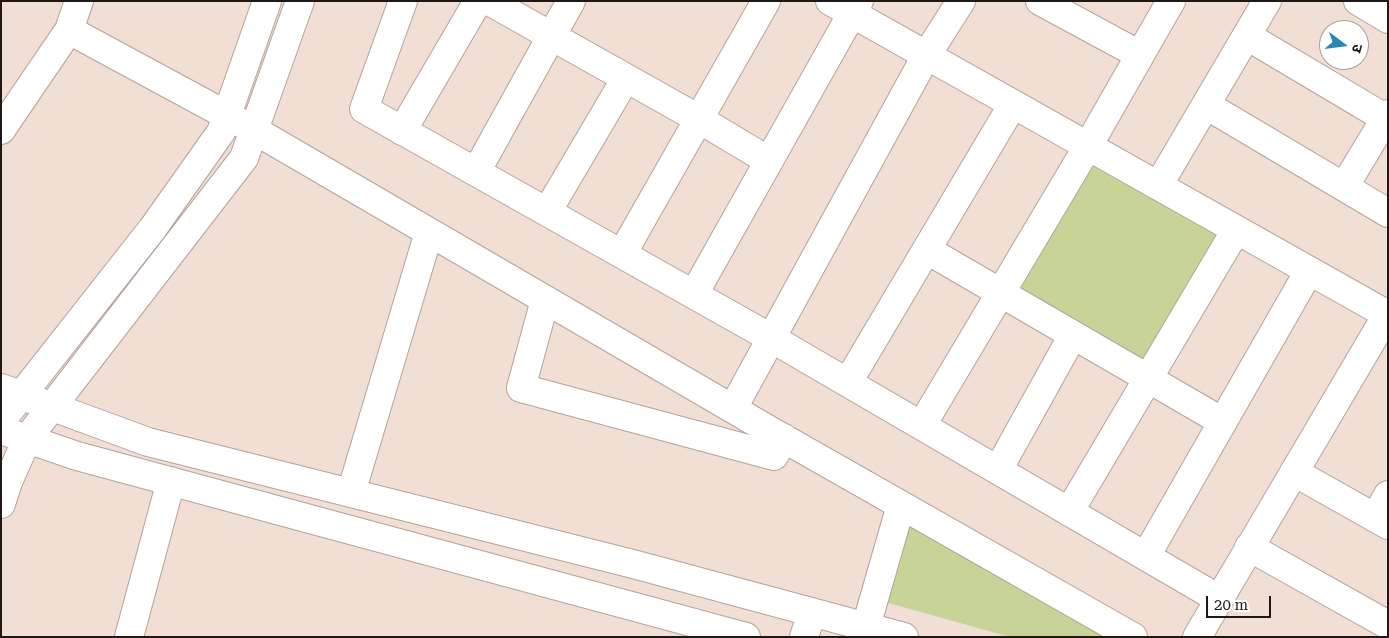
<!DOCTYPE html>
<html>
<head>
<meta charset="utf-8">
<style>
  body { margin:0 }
  #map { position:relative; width:1389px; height:638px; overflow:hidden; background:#f1ded5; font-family:"Roboto Serif","Noto Sans Devanagari",serif }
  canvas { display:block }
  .frame { position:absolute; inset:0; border:2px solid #1f1815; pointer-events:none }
  .north { position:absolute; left:1319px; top:20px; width:50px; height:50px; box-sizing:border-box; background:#fff; border:1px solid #a5a3a1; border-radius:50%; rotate:105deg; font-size:14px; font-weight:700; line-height:20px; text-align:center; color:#1f1815 }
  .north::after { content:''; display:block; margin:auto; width:18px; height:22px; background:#2787b2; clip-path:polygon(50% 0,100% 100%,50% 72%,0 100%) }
  .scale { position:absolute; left:1206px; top:596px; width:65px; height:22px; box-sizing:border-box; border:2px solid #1f1815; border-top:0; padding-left:6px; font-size:15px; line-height:18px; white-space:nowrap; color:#1f1815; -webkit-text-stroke:4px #fff; paint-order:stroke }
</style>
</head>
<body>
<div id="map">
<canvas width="1389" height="638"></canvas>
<div class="frame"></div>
<div class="north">उ</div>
<div class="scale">20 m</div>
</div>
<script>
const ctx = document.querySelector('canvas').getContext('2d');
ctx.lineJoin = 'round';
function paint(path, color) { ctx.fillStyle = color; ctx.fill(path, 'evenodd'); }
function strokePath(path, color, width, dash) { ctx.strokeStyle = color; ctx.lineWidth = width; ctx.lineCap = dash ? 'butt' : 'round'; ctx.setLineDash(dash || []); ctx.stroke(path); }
paint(new Path2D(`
  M1090,159L1222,237L1145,368L1013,290Z
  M904,521L1111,637H1010L885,602Z`), '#c7d397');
const minor = new Path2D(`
  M403,1L364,109L771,338L1219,599
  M489,1L699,119L769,161
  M830,1L1388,315
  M1040,1L1140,55
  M1358,1L1388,19
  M69,30L254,130L769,430L1133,637
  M1247,36L1385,118
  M1206,105L1388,213
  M1,130L69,30L79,1
  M402,131L478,1
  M476,172L571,1
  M1158,186L1267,1
  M1344,187L1388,114
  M547,212L626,78
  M927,250L1223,422
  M622,254L766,1
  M694,294L859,1
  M545,300L521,388L774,456L784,438
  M848,382L1013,104
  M1,388L148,442L633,564L904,637
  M733,408L926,56L961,1
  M1,421L153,228L221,132L267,1
  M922,425L1088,146L1171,1
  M1,430L77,456L746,637
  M998,470L1073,335
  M1294,472L1388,525
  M351,493L429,232
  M1,504L8,482L27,439L244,158L300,1
  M1069,512L1236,230
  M1375,518L1388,495
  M1249,547L1388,625
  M1146,556L1309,271
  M129,637L171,481
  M804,637L812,612
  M863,637L901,505
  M1197,637L1388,313`);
strokePath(minor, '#b5a39a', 30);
strokePath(minor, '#fff', 28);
</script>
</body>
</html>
